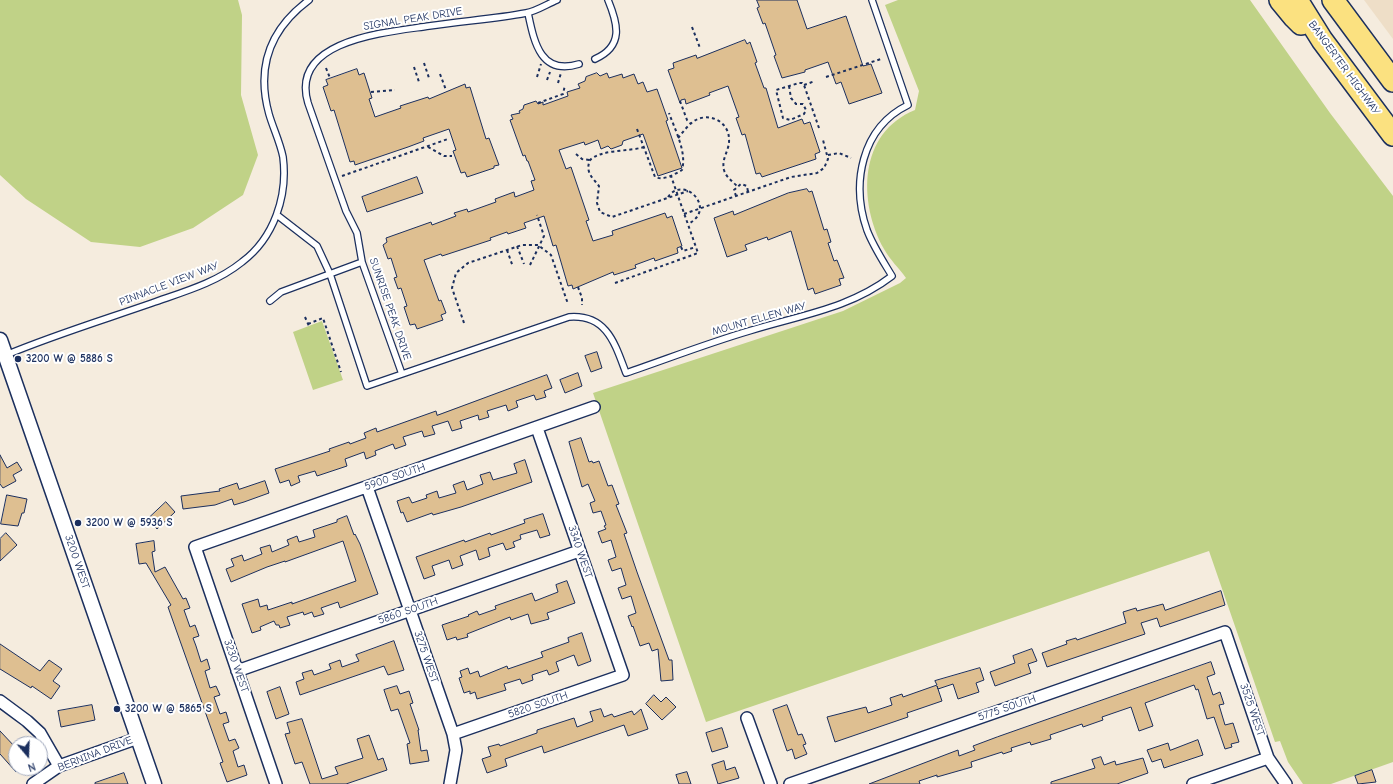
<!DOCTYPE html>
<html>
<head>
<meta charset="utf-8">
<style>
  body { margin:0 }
  #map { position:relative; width:1393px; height:784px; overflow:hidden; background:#f5ecde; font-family:"Comic Neue",sans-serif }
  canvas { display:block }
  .north { position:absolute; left:8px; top:736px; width:40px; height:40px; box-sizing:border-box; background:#fff; border:1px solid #a4acbf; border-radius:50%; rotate:161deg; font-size:11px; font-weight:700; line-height:16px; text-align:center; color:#1b2f5e }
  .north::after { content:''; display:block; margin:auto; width:14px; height:18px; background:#1b2f5e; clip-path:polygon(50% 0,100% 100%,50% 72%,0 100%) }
</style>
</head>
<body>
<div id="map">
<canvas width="1393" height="784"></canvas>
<div class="north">N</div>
</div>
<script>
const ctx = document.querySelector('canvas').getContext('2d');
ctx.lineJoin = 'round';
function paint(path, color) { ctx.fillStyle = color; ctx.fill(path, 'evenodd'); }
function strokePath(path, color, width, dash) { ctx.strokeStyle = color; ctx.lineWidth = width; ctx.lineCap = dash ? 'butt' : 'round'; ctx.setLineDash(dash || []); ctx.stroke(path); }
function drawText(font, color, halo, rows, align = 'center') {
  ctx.font = font + ' "Comic Neue",sans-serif'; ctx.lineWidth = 4; ctx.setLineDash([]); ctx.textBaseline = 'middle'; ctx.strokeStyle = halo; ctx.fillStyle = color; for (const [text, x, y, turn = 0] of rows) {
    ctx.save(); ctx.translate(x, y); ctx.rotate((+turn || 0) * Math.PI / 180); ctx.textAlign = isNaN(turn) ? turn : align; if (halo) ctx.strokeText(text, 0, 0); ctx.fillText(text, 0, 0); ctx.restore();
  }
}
paint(new Path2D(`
  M1364,0H1393V39Z`), '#eedec7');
paint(new Path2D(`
  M0,0H238L242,15L241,95L258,155L243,195L193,228L140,247L91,242L26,199L0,175Z
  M898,0H1250L1330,113L1393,196V762L1331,784H1303L1288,762L1280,741L1275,742L1209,551L706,722L593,393L843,311L900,283L906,278C899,268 890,260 884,249C858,202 858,133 915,110L919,91L885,5Z
  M322,321L343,380L313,390L293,332Z`), '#c0d287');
const building = new Path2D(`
  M757,0H797L807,29L846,16L863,66L871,64L882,93L849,104L841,82L836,84L828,62L805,70V72L782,78L774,56L776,55L765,23L763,24L757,8L759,7Z
  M745,40L747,44L750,42L757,62L755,63L764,88H766L778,128L802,119L804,124L810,122L820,152L815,154L816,159L762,177L760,173L756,174L745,134L742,135L736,118L739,117L728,86L709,93L710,95L686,104L685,99L681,100L680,103L668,70L674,68L673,63L696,55L697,58Z
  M357,69L359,75L364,73L372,98L369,99L375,117L401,108L400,106L428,97L429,99L465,84L466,88L470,87L486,139L489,138L499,165L494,166V168L467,177L465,172L461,173L453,151L456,150L449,129L423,138L424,141L408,147L355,165L354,161L350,162L334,110L331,111L323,87L328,85L326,80Z
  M597,73L600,76L607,73L609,78L622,74L623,78L634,74L638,84L643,82L647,92L657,89L668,120L666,121L682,168L658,176L643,134L623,141L622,145L611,149L608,146L601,149L598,140L585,145L584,142L559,150L566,169L571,167L589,220L586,221L593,241L613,235L612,231L665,213L667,218L672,216L682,246L677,248L678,253L655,261L654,258L635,265L636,268L614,275L613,272L573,289L572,285L568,286L556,245L553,246L544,216L524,223L526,228L508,234L507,232L490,238L491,240L442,256L441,254L424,260L439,301L441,300L446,313L441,315L443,320L417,329L415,324L410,325L404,307L407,306L401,288L398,289L394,278L397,277L391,258L388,259L383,245L387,242L386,238L431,222L432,225L456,216L454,213L467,209L468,212L496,202L495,199L514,192L515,197L534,190L531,181L535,180L528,161H527L525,155L523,156L510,120L513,119L511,115L520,113L519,111L523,109L524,105L536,101L538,104L543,102V105L568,96L567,92L580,88L578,84L585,81L586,77Z
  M417,177L423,193L367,212L362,197Z
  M807,189L809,192L812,191L824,230L827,229L831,242L828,243L834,261L837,260L844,278L839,279L841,285L815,294L813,288L808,290L791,231L768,240L767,237L745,245L747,250L727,257L714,218L733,211L734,215L788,193Z
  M597,352L602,368L591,372L585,356Z
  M578,373L582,386L565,393L560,380Z
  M547,375L552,388L544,391L546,397L536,400L534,395L516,401L518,407L508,411L506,405L487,411L489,417L479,420L478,415L460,421L462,428L452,431L448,421L432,426L435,434L424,437L422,431L403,437L406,445L395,449L393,444L375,451L376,455L366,459L364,452L345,459L347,466L317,476L315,471L298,476L300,482L291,486L289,480L280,483L275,469L330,451L329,449L349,442L350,444L366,438L364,433L376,428L377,432L436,411L437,415Z
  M581,438L589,462L592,461L593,463L599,461L608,486L612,485L619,504L616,505L627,533L624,534L637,572L669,660H672L673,680L661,681L658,649L652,651L649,643L640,646L633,626L632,627L628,616L636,613L631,596L622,599L618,588L626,585L621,568L612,571L608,560L616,557L611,540L602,543L598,532L606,529L604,526L606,525L601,511L593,513L590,503L595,501L588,484L582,487L569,442Z
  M0,455L7,468L17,462L22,470L13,475L16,481L3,488L0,484Z
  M525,460L532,482L461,507L433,515L432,513L407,522L403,512L401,513L397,501L409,497L412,503L427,498L426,495L437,491L439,498L456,493L453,485L464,481L467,490L483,484L480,475L490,472L493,480L517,473L514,464Z
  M265,481L269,493L244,502L234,505L232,499L215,505L183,509L181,496L220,491L219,489L237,483L239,489Z
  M7,495L27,499L24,513H22L18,526L1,524Z
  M166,502L175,512L157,529L148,519Z
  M543,514L550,535L540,538L537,530L520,535L521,539L513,542L515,547L506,550L503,543L488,548L490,556L479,560L476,550L460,556L463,565L452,569L449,560L432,566L435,575L424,579L416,557L464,540L465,542L490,533L491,535L525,523L524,520Z
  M347,516L354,535L355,534L360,544L378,594L340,608L338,602L321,608L324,614L314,617L312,612L304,615L303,612L287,617L290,625L280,628L279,625H276L274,621L260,627L261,630L252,633L242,604L258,599L260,607L267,605L268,610L292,602V604L356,581L343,541L285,562V561L267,567L231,582L226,569L234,566L231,559L242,555L244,561L262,554L260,548L270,545L272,552L289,545L287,540L297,536L299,542L315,537L313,530L337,522V520Z
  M6,533L17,545L0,561V539Z
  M154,541L155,551L152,552L155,572L165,567L183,599L186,598L190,608L184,610L190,627L195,625L199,636L193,638L196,646L201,662L207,659L210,669L205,671L210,688L216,686L220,695L214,697L220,714L226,712L229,722L223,724L229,741L235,739L239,748L233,751L238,767L244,765L247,775L227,782L220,763L223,762L168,607L171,605L146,563L139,564L136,544Z
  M567,581L575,603L547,613L549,619L531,624L528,614L511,620L510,617L467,634L468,637L457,640L456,637L447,640L442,625L469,616L468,615L477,611L479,615L496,609L495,606L532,593L535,601L558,592L556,585Z
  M1221,591L1225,605L1160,627L1157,618L1141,623L1145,634L1047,667L1042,653L1067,644L1066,641L1076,638L1077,640L1126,623L1123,612L1136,608L1137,611L1163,604L1165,610Z
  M582,633L591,661L578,666L574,655L556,662L559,671L549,675L547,670L532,675L533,680L522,684L520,679L504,684L506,690L477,699L475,692L470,694V691L464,693L459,678L462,677L460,671L468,668L470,674L478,671L480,677L507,666L508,669L543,657L541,652L569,642L568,638Z
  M394,641L404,670L388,675L384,666L300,695L296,682L304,679L302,673L312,670L314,675L331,669L329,664L340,660L342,667L359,661L356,655Z
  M0,644L40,671L49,660L62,669L53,681L60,686L51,699L32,686L31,688L0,669Z
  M1032,649L1037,661L1028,664L1031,673L995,686L990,672L1015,663L1013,656Z
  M1211,662L1215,674L1207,677L1213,695L1220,692L1224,704L1219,705L1225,725L1233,723L1239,742L1231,744L1232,747L1225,749L1214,717L1207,719L1198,689L1196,690L1194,685L1145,703L1153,726L1139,731L1131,707L1102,717L1103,720L1083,727L1082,724L1050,735L1051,739L1031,745L1030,742L1011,748L1012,751L1003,754L1002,752L971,762L972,767L937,777V775L919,781L920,784H869L958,750L959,756L975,750L973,746L997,737Z
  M980,668L984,680L976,683L979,692L958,699L953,684L938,689L937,686L942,701L907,713L908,717L835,742L827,717L866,707L868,713L892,705L890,698L902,694L903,697L937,685L935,681Z
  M397,686L400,694L409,691L413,703L410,704L419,730H418L421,751L427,750L429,761L410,764L407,744L410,743L398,709L391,711L384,690Z
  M280,687L289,714L276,719L267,692Z
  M654,695L661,702L666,697L676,707L662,720L646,704Z
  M92,705L95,720L61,727L58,711Z
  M787,705L798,735L802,734L806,744L803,745L807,754L795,759L792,749L787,751L773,710Z
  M601,709L604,717L612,714L614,717L632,711L634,715L641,709L648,729L628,736L624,725L544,753L542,746L505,759L507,766L487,773L482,759L491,756L488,747L499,744L500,746L537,733V730L574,718L577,727L593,721L590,712Z
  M302,719L322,779L338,774L335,767L363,758L357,739L369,735L378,760L383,758L387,770L346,784H310L302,762L295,764L285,734L290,733L287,723Z
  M722,728L728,747L712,752L706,733Z
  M0,731L16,748V772L0,754Z
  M1198,740L1203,755L1164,768L1161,759L1152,762L1147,750L1168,743L1170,750Z
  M1101,757L1104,765L1115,761L1116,765L1143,758L1148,773L1117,784H1051V782L1095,768L1092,760Z
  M724,761L726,770L735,767L739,778L718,784L712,765Z
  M1372,770L1376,782L1358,784L1355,776Z
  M687,772L691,784H679L676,775Z
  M124,773L128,784H95V783Z`);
paint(building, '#debf91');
strokePath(building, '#1b2f5e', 1);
const service = new Path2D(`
  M528,13C534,41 540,76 579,64
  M595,59C624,46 618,24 608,0
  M277,215L317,246L330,274L367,386L569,317C607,314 615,344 626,373C667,359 708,343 749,331C800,315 849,309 892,276C883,261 873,246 867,230C851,184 861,128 908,105L872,0
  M270,301L281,292L362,262
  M6,355C54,335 103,320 152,303C183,292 216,283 242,262C274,238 288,196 283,157C280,142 273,128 269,114C256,67 270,29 309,0
  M402,374L362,262L357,233L346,211L308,103C289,39 389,32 429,26C461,21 495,19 526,13C537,11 547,4 557,0`);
const minor = new Path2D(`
  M367,487L453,734L456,750L450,784
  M237,671L579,551
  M0,701L27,721L40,733L59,766
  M747,718L771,784
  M453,734L623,675L537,428
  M33,784L59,766L138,738
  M276,784L195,547L594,407
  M790,784L1225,632L1268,758L1286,784
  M1193,784L1268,758`);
const tertiary = new Path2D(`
  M0,340L154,784`);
const motorway = new Path2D(`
  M1280,0L1294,17L1301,24
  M1297,0L1322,40L1393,135
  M1333,0L1393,81`);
strokePath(service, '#1b2f5e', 8);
strokePath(minor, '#1b2f5e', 14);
strokePath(tertiary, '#1b2f5e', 17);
strokePath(motorway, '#1b2f5e', 24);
strokePath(new Path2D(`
  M692,27L700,48
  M424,63L429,78
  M414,67L419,82
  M326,68L330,78
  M440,74L446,90
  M537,77L541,64
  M826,77L881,59
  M547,80L550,72
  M558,83L561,73
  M804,85L815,81
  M789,86L791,98L796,104H803L806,110L804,114L790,120L783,118L776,90L799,83H802L804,85L819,128
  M371,92L395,90
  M680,101L687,120L691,124
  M538,103L563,94L565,85
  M637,129L655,177C664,181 675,174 682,170C687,152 675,130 669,113
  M678,138C684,131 690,122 698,119C713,113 729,124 729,139C730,150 721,158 724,170C726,177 732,181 737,186
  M428,147L444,156H452
  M644,147C628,152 602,149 590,160C585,172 592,177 599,186L597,203L600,212L612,217L688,191
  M576,154L582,159L590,160
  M828,155L839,153L851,158
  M342,176L448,139
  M736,196L734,190L741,184L747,186L748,192
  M668,197C684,174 718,209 688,224
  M684,214L791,177L817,173L824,168L828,159L823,140
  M517,246L524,264
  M681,247L683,251L696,247
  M507,250L513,267
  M530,265L544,236L537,215
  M615,283L698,253L671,176
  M578,287L582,298V305
  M305,317L309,326
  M464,323L452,288L456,273L468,263L522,245H538L551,255L568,304
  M308,324L323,318L341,372`), '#1b2f5e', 2, [3, 3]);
strokePath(service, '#fff', 5.5);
strokePath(minor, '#fff', 11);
strokePath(tertiary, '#fff', 14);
strokePath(motorway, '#fbe180', 21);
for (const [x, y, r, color] of [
  [18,359,4,"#1b2f5e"],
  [78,523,4,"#1b2f5e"],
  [117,709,4,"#1b2f5e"]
]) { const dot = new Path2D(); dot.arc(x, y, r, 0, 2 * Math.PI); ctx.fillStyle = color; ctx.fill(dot); strokePath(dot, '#fff', 1.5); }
drawText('11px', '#1b2f5e', '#fff', [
  ["SIGNAL PEAK DRIVE",413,19,-9],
  ["BANGERTER HIGHWAY",1344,68,54],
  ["PINNACLE VIEW WAY",169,284,-21],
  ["SUNRISE PEAK DRIVE",390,309,71],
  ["MOUNT ELLEN WAY",759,319,-16],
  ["5900 SOUTH",395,477,-19],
  ["3340 WEST",580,552,71],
  ["3200 WEST",77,562,71],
  ["5860 SOUTH",408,611,-19],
  ["3275 WEST",426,657,71],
  ["3230 WEST",236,666,71],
  ["5820 SOUTH",538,705,-19],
  ["5775 SOUTH",1007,708,-19],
  ["3525 WEST",1252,710,71],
  ["BERNINA DRIVE",95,754,-21]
]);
drawText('bold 11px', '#1b2f5e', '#fff', [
  ["3200 W @ 5886 S",26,359],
  ["3200 W @ 5936 S",86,523],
  ["3200 W @ 5865 S",125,709]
], 'left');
</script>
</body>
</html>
